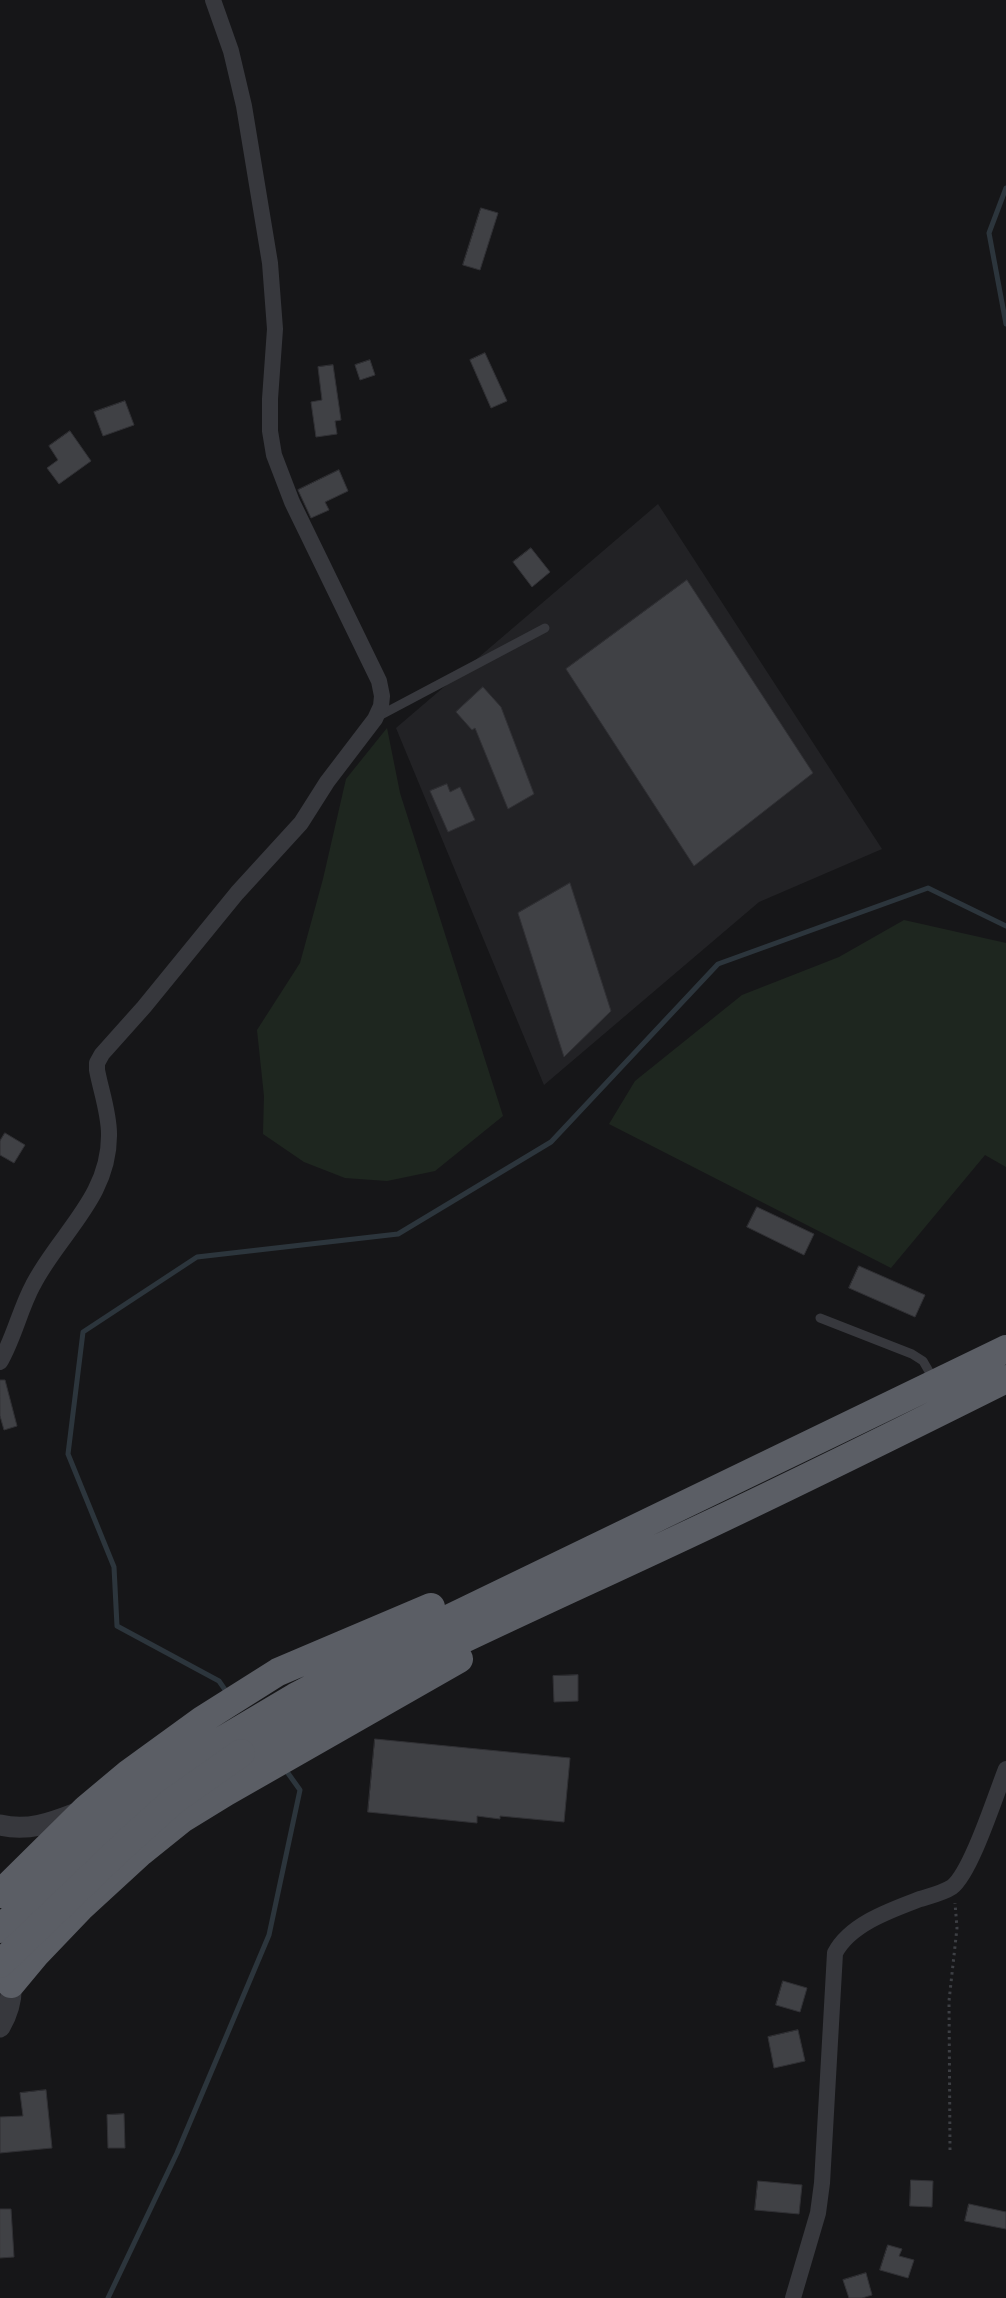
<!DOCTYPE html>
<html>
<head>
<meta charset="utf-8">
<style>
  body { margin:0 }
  canvas { display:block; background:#161618 }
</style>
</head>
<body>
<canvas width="1006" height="2298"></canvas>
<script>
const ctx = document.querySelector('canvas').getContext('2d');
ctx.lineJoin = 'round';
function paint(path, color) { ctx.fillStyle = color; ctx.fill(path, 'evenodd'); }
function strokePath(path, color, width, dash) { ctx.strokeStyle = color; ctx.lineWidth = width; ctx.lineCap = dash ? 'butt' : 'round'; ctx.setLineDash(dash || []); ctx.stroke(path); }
paint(new Path2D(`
  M658,504L882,849L759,902L544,1085L396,728Z`), '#222225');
paint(new Path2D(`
  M387,728L400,793L503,1116L435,1171L387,1181L345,1178L304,1162L263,1134L264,1096L257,1030L300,963L323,879L346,779Z
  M904,920L1006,943V1167L985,1155L891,1268L609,1124L635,1081L742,995L839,957Z`), '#1e261f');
strokePath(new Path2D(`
  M1006,188L989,233L1006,324
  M228,1694L219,1681L117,1626L114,1567L68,1454L83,1332L197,1257L398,1234L551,1142L718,964L928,888L1006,926
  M108,2298L177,2153L269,1935L300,1790L285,1769`), '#2c353c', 5);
const building = new Path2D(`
  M481,208L498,213L480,270L463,265Z
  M485,353L507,401L491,408L470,360Z
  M370,360L375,375L360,380L355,365Z
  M333,365L341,420L335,421L337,434L316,437L311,402L322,400L318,367Z
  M125,401L134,425L103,436L94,412Z
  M70,431L91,461L59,484L47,468L58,460L49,446Z
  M339,470L348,491L325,502L329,510L311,518L298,490Z
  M531,548L550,572L532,587L513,562Z
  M687,580L813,773L694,866L566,669Z
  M483,687L501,707L534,794L508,809L475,728L472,730L456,712Z
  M447,784L450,792L460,787L475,820L448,832L430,791Z
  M570,883L611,1011L564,1057L518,913Z
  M5,1133L25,1145L14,1163L0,1155V1141Z
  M757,1207L814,1234L804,1255L747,1227Z
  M859,1266L925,1295L915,1317L849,1288Z
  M0,1380H5L17,1426L4,1430L0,1416Z
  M578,1675V1701L554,1702L553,1676Z
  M375,1739L570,1758L564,1822L500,1816V1819L477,1816V1823L368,1812Z
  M783,1981L807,1988L800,2012L776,2005Z
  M798,2030L805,2061L774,2068L768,2037Z
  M46,2090L52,2148L0,2153V2117L23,2116L20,2093Z
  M124,2114L125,2148H108L107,2115Z
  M911,2180L933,2181L932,2207L910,2206Z
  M758,2181L802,2185L799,2214L755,2210Z
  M969,2204L1006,2212V2229L965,2221Z
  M0,2209H11L14,2257L0,2258Z
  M888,2245L902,2249L899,2256L914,2260L908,2278L880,2270Z
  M866,2273L872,2295L862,2298H849L843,2280Z`);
paint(building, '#404145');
strokePath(building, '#303034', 1);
strokePath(new Path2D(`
  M950,2150L949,2001L957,1928L955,1903`), '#3d3f44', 3, [2.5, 4]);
strokePath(new Path2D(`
  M377,717L545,628
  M820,1318L912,1354L923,1361L934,1380`), '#37383d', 9);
strokePath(new Path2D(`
  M0,1362C14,1338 20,1309 33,1285C59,1234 110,1197 109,1134C109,1113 101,1091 97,1070V1063L102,1054L144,1007L237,893L301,823L327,782L375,719L381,706L382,696L379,681L292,502L274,455L270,431V399L275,329L270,263L244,106L231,51L213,0
  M793,2298L818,2213L822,2183L835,1953C850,1924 891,1910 920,1899C930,1896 943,1893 952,1887C971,1873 996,1794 1006,1769`), '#37383d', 16);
strokePath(new Path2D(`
  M0,1825C29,1832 53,1822 79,1812
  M0,2027C10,2010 14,1990 9,1970`), '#37383d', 21);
strokePath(new Path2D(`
  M241,1753C393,1667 552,1599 710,1524C809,1477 908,1428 1006,1379
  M0,1894L86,1809L129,1773L202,1720L278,1672L431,1607
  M0,1929L137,1798L177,1767L295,1697L396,1644L1006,1349
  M11,1984L36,1954L80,1908L141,1852L182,1819L226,1792L459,1659`), '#5b5e65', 28);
strokePath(new Path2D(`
  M0,1964L123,1846L173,1801L241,1753`), '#5b5e65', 28);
</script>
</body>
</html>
